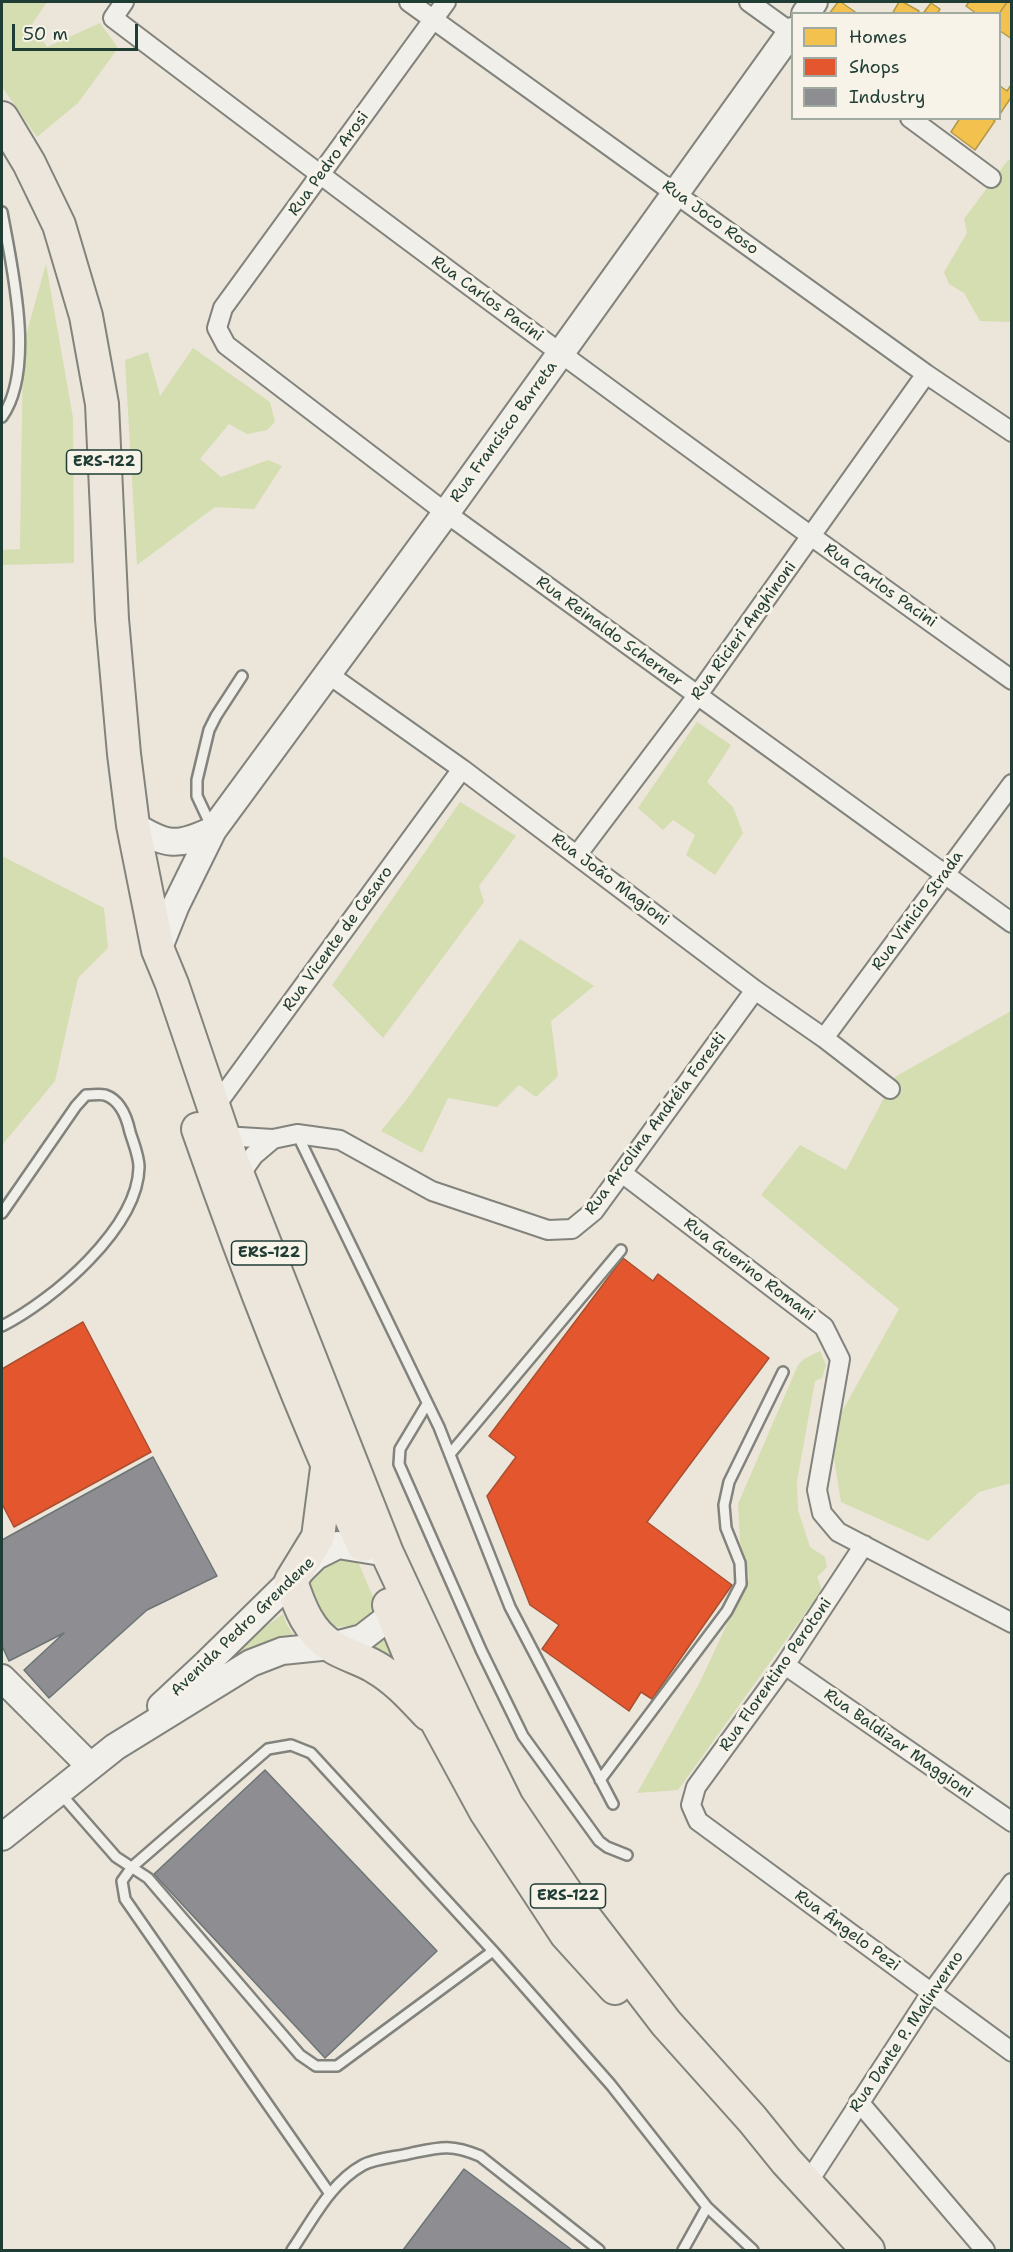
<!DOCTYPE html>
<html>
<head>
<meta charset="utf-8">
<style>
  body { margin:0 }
  #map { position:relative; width:1013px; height:2252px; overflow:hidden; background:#ece5da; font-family:"Shantell Sans",sans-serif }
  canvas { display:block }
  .frame { position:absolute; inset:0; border:3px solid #1f3d34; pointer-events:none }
  .legend { position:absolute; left:791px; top:12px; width:210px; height:108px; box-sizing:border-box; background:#f7f3e8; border:2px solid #a1aaa0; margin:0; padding:8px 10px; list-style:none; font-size:18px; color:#1f3d34 }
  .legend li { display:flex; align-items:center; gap:12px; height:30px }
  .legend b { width:30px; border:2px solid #a1aaa0 }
  .scale { position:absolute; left:12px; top:24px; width:126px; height:27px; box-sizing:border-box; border:3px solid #1f3d34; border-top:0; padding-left:8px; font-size:18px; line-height:21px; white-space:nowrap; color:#1f3d34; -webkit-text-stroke:4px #f7f3e8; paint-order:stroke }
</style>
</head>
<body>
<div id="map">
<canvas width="1013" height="2252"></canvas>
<div class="frame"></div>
<ul class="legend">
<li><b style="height:16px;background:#f2c14e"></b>Homes</li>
<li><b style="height:16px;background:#e4572e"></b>Shops</li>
<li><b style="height:16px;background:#8d8d92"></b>Industry</li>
</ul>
<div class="scale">50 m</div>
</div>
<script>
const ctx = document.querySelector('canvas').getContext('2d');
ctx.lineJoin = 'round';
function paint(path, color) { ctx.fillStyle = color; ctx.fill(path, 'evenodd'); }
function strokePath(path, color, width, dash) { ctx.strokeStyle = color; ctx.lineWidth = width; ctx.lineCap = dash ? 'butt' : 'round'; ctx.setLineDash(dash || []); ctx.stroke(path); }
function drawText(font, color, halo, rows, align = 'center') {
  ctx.font = font + ' "Shantell Sans",sans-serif'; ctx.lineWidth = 6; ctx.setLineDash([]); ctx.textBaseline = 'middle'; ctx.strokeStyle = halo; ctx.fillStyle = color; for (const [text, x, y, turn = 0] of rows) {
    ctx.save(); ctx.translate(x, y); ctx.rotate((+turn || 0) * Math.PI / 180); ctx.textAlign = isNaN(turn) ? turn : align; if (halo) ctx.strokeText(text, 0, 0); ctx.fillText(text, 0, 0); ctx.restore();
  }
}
paint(new Path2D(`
  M2,2H47L32,24L47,47L100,23L118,48L78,103L37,137L2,87Z
  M1008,160L1011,161V322L980,321L964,293L949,284L944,272L967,233L964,219Z
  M46,264L73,418L74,563L2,565V550L20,549L23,346Z
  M193,348L270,402L275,422L267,430L247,434L229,424L200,459L221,477L268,460L282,466L254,509L215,507L137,565L125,360L148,352L160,396Z
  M697,722L731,745L707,782L733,807L743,833L715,875L686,855L695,835L673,820L663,830L638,808Z
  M460,802L516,836L479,886L484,902L383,1038L332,985Z
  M2,856L104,908L108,948L78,978L55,1081L2,1145Z
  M520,939L594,986L551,1021L558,1076L536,1097L519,1085L497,1107L448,1098L422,1153L381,1131L407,1099Z
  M1011,1011V1483L979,1492L928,1541L841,1502L830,1433L899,1309L761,1195L800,1145L846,1170L895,1077Z
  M820,1351L826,1365L822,1378L815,1381L797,1481L798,1510L810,1547L825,1557L827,1567L817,1577L822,1590L678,1790L637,1793L700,1682L749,1577L740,1542L738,1504L798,1365L804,1359Z
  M337,1555L356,1557L378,1609L360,1626L334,1627L311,1610L305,1586L319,1563Z
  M283,1614L287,1625L293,1634L251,1650L207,1674L244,1642Z
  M390,1631L406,1673L361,1646Z`), '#d4deb0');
const homes = new Path2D(`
  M838,2H841L858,14H829Z
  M899,2H903L919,11L918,14H892Z
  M969,2H1007L999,14H977L966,6Z
  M1007,2H1012V39L1000,31L999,14Z
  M931,3L940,9L937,14L924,12Z
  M1011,85L1012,96L1000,114V86L1007,91Z
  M960,118H991L995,121L975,150L951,132Z`);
paint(homes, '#f2c14e');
strokePath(homes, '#b39946', 1.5);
const shops = new Path2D(`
  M623,1258L653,1281L658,1274L769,1358L647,1522L732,1585L652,1699L641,1692L629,1711L542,1649L559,1625L530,1605L487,1496L516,1457L489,1436Z
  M83,1322L151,1452L14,1527L2,1504V1369Z`);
paint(shops, '#e4572e');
strokePath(shops, '#a94f30', 1.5);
const industry = new Path2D(`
  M153,1457L217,1576L147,1610L49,1698L24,1670L64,1633L9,1661L2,1646V1540Z
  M265,1770L437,1951L325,2058L154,1874Z
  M464,2169L572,2250H403Z`);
paint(industry, '#8d8d92');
strokePath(industry, '#6c7576', 1.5);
const lane = new Path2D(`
  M2,212C12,267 36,369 2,417
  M212,828L197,796V780L209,730L216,716L242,676
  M297,1134L439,1427L510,1607L613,1804
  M2,1213L76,1106L86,1095C92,1095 100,1094 105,1095C120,1100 127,1118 130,1132C133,1142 139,1156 139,1167C138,1228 52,1301 2,1326
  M427,1404L400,1449L399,1464L481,1650L523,1736L599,1841L607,1847L627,1855
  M450,1454L621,1250
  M600,1780L727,1611L741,1584L740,1563L726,1528L724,1505L729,1482L783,1372
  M60,1793L116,1857L148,1878L300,2055L316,2066H337L493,1951
  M330,2194L125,1899L122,1881L132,1867L268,1749L291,1745L311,1753L493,1951L611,2085L707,2207L753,2250
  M292,2250C312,2221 330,2183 363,2165C376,2158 397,2157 412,2153C441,2147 451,2144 480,2156L599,2250
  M683,2250L707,2207`);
const street = new Path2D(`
  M124,2L113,18C409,243 708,464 1012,680
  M409,2L926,374L1012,432
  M446,2L223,308L217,328L226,345L446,513L1012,923
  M749,2L792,33
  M910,118L991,178
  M328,674L462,769L755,990L824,1038L890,1089
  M577,855L697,696L926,374
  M824,1038L1012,784
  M214,1108L462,769
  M223,1136L273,1139L297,1134L340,1140L432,1191L548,1230L572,1229L594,1211L755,990
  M622,1173L824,1327L840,1359L817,1490L822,1513L838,1532L1012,1623
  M239,1176L254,1155L273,1139
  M864,1545L785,1665L696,1787L691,1805L698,1821L1012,2052
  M785,1665L1012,1822
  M859,2102L985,2250
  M807,2184L931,1993L1012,1883`);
const secondary = new Path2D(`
  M805,14L814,2
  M133,825C167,846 177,847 213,830
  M158,950L176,905L213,830L446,513L792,31
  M2,1678L90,1766
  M161,1706L206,1664L316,1556L338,1545L381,1552
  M2,1837L115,1747L251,1663L282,1651L331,1646L362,1638L393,1614L403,1598`);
const highway = new Path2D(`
  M2,118L29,163L59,225L86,316L102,404L112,619L124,754L133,825L158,950L172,984L230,1155L387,1553L462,1714L507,1805L567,1894L666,2023L752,2119L786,2161L868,2250
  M198,1129C247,1270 301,1409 363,1545
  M327,1468L318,1537L291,1581C299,1606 309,1633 333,1647C346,1655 362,1659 375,1667C396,1679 412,1697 428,1714
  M389,1605L437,1722L486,1812L566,1934L615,1988`);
strokePath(lane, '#81837c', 14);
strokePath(street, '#81837c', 22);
strokePath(secondary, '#81837c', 30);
strokePath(highway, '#81837c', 36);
strokePath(lane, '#f1efea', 9);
strokePath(street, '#f1efea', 18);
strokePath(secondary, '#f1efea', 26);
strokePath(highway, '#ece6dd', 32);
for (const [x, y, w] of [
  [104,462,75],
  [269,1253,75],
  [568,1896,75]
]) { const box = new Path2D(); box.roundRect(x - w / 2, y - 12, w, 24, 4.5); ctx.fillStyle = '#f7f3e8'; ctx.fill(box); strokePath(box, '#1f3d34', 1.5); }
drawText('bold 15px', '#1f3d34', null, [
  ["ERS-122",104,462],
  ["ERS-122",269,1253],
  ["ERS-122",568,1896]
]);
drawText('16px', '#1f3d34', '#f7f3e8', [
  ["Rua Pedro Arosi",329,164,-54],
  ["Rua Joco Roso",710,218,36],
  ["Rua Carlos Pacini",487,299,36],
  ["Rua Francisco Barreta",504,432,-54],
  ["Rua Carlos Pacini",880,586,35],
  ["Rua Ricieri Anghinoni",744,631,-54],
  ["Rua Reinaldo Scherner",609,632,36],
  ["Rua João Magioni",610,880,37],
  ["Rua Vinicio Strada",918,911,-54],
  ["Rua Vicente de Cesaro",338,939,-54],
  ["Rua Arcolina Andréia Foresti",656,1124,-53],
  ["Rua Guerino Romani",749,1270,37],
  ["Avenida Pedro Grendene",243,1627,-44],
  ["Rua Florentino Perotoni",776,1675,-55],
  ["Rua Baldizar Maggioni",898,1744,35],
  ["Rua Ângelo Pezi",847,1931,36],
  ["Rua Dante P. Malinverno",907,2032,-56]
]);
</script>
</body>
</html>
